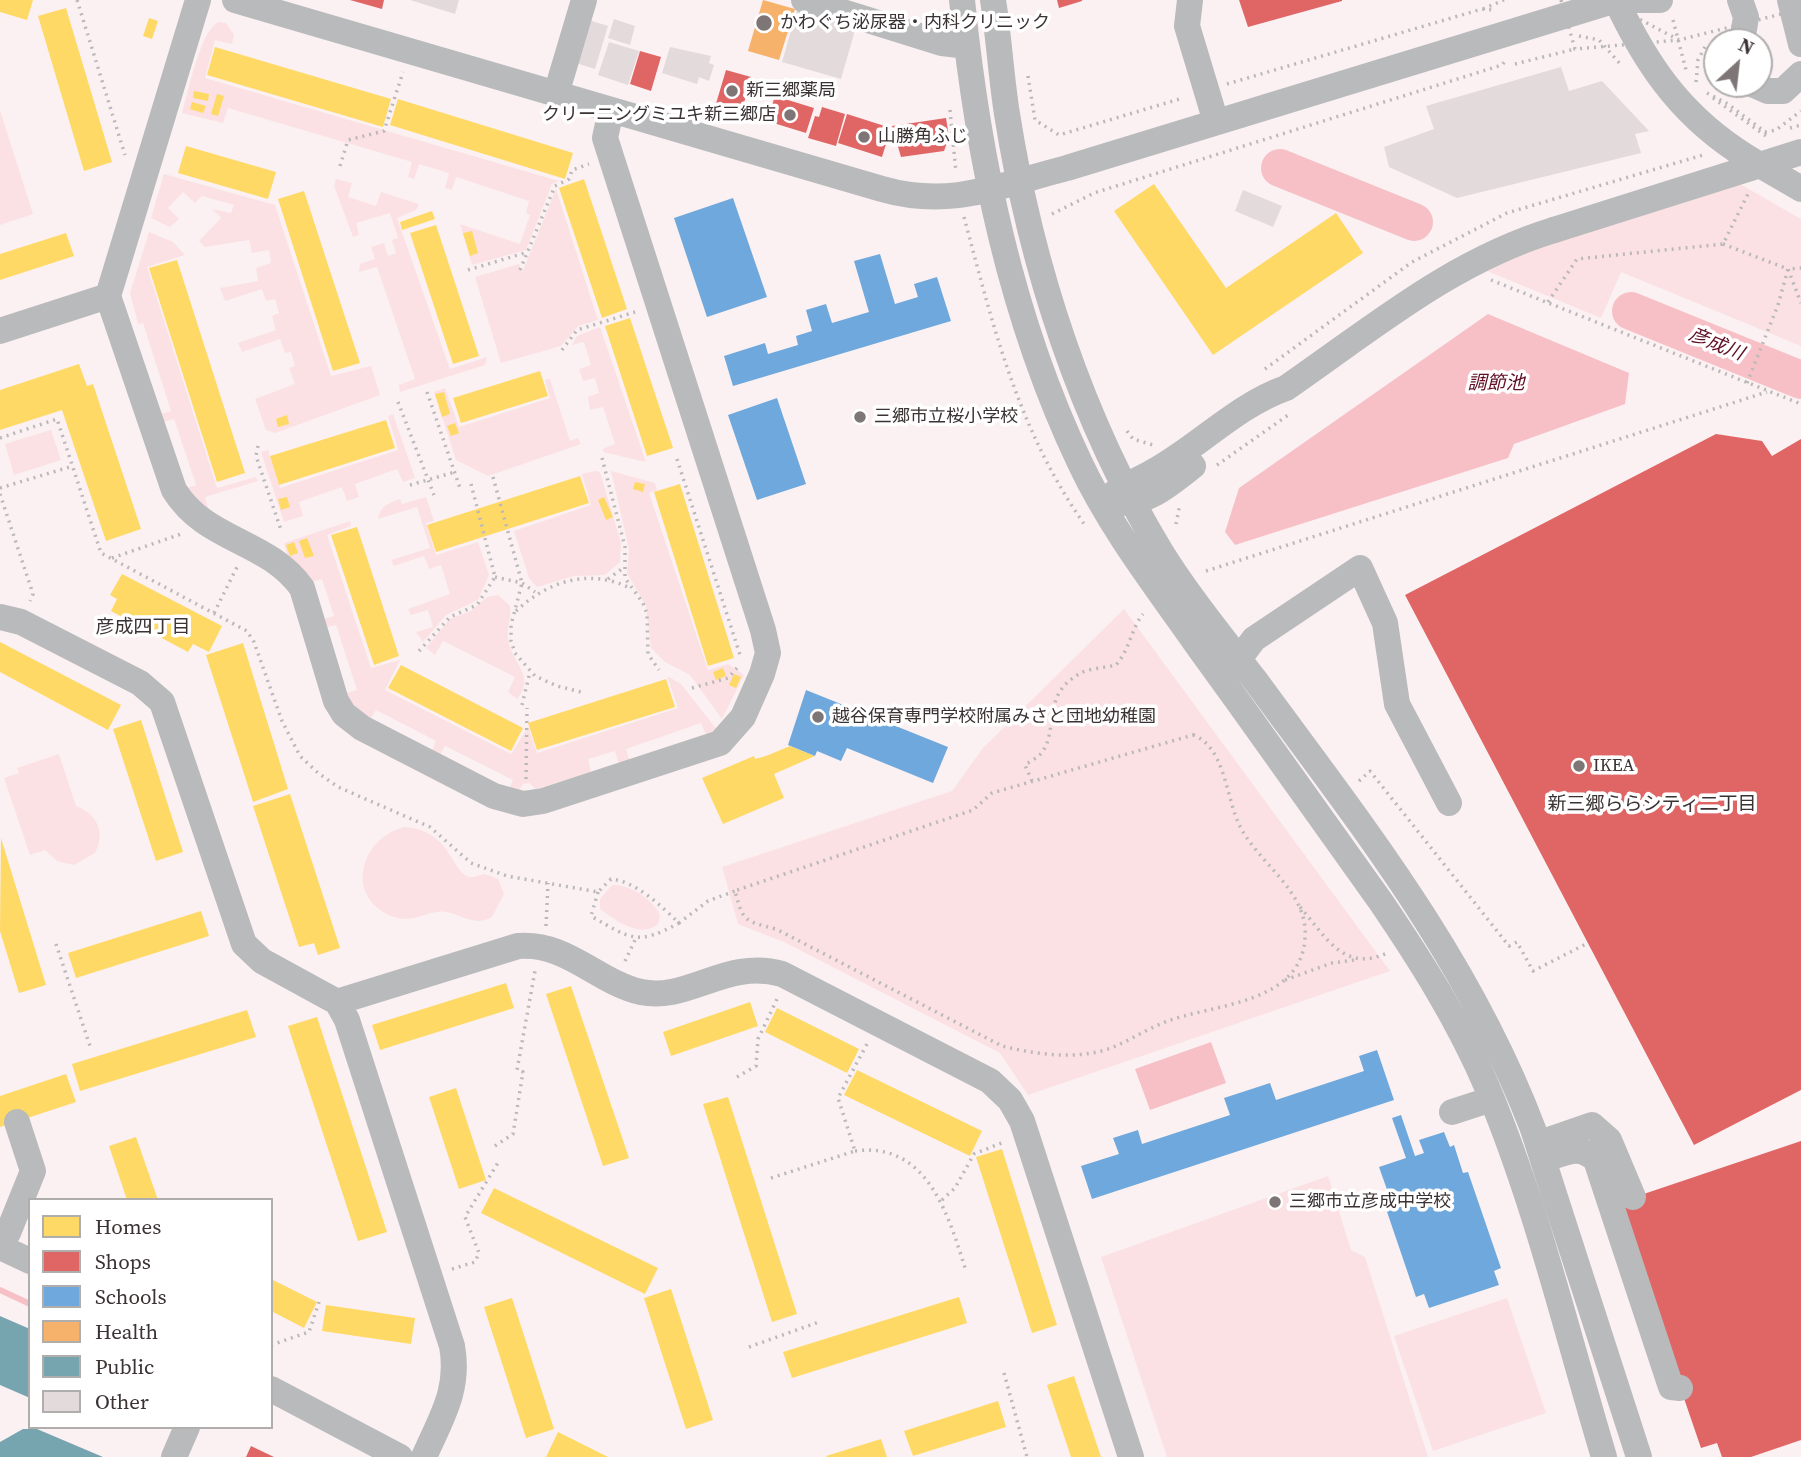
<!DOCTYPE html>
<html>
<head>
<meta charset="utf-8">
<style>
  body { margin:0 }
  #map { position:relative; width:1801px; height:1457px; overflow:hidden; background:#fbf1f2; font-family:"Source Serif 4",serif }
  canvas { display:block }
  .legend { position:absolute; left:28px; top:1198px; width:245px; height:231px; box-sizing:border-box; background:#fff; border:2px solid #b0adad; margin:0; padding:9px 12px; list-style:none; font-size:21px; color:#3a3233 }
  .legend li { display:flex; align-items:center; gap:14px; height:35px }
  .legend b { width:35px; border:2px solid #b0adad }
  .north { position:absolute; left:1703px; top:28px; width:70px; height:70px; box-sizing:border-box; background:#fff; border:2px solid #b0adad; border-radius:50%; rotate:27deg; font-size:19px; font-weight:700; line-height:28px; text-align:center; color:#3a3233 }
  .north::after { content:''; display:block; margin:auto; width:24px; height:32px; background:#7e7576; clip-path:polygon(50% 0,100% 100%,50% 72%,0 100%) }
</style>
</head>
<body>
<div id="map">
<canvas width="1801" height="1457"></canvas>
<ul class="legend">
<li><b style="height:19px;background:#ffd966"></b>Homes</li>
<li><b style="height:19px;background:#e06666"></b>Shops</li>
<li><b style="height:19px;background:#6fa8dc"></b>Schools</li>
<li><b style="height:19px;background:#f6b26b"></b>Health</li>
<li><b style="height:19px;background:#76a5af"></b>Public</li>
<li><b style="height:19px;background:#e3dadb"></b>Other</li>
</ul>
<div class="north">N</div>
</div>
<script>
const ctx = document.querySelector('canvas').getContext('2d');
ctx.lineJoin = 'round';
function paint(path, color) { ctx.fillStyle = color; ctx.fill(path, 'evenodd'); }
function strokePath(path, color, width, dash) { ctx.strokeStyle = color; ctx.lineWidth = width; ctx.lineCap = dash ? 'butt' : 'round'; ctx.setLineDash(dash || []); ctx.stroke(path); }
function drawText(font, color, halo, rows, align = 'center') {
  ctx.font = font + ' "Source Serif 4","Noto Sans JP",serif'; ctx.lineWidth = 7; ctx.setLineDash([]); ctx.textBaseline = 'middle'; ctx.strokeStyle = halo; ctx.fillStyle = color; for (const [text, x, y, turn = 0] of rows) {
    ctx.save(); ctx.translate(x, y); ctx.rotate((+turn || 0) * Math.PI / 180); ctx.textAlign = isNaN(turn) ? turn : align; if (halo) ctx.strokeText(text, 0, 0); ctx.fillText(text, 0, 0); ctx.restore();
  }
}
paint(new Path2D(`
  M218,22L226,23L234,35L232,44L215,40L205,78L559,181L552,184L526,250L472,265L460,224L520,244L530,215L526,213L529,201L456,177L452,190L445,188L449,173L419,164L414,179L408,177L412,162L228,108L223,123L182,113C188,92 200,32 218,22Z
  M0,110L33,214L0,225Z
  M164,174L275,205L331,376L371,366L380,395L275,433L266,430L255,399L295,384L289,368L295,366L291,352L285,353L280,339L242,352L238,343L276,330L272,316L279,313L275,299L266,301L262,289L225,301L220,288L258,281L256,268L271,263L269,250L252,253L249,240L205,247L199,241L221,218L212,209L231,213L234,205L202,196L195,203L183,192L168,208L179,219L170,227L151,218Z
  M336,179L352,183L348,197L376,206L381,192L419,204L416,210L397,218L450,369L487,357L485,365L400,392L399,385L415,379L377,267L359,272L360,264L375,259L371,247L384,243L388,256L396,253L392,240L398,238L390,213L356,223L359,235L353,237L334,186Z
  M1740,184L1801,219V346L1621,272L1601,318L1487,271L1527,252Z
  M556,189L598,320L578,326L561,346L501,363L475,277L519,264L522,273Z
  M149,232L173,242L185,255L147,267L217,488L256,477L258,481L205,497L210,515L184,489L196,485L174,419L163,422L160,414L171,411L143,323L138,324L130,293Z
  M600,327L646,462L603,452V449L615,444L603,407L590,410L588,397L599,393L595,378L583,381L579,369L591,365L584,342L572,345L577,336Z
  M550,379L570,441L578,438L581,444L488,476L456,460L434,392L445,388L459,427L550,398L545,380Z
  M393,414L415,478L403,482L397,469L355,484L359,497L347,501L342,487L299,502L303,516L284,522L261,452L268,450L280,488L398,450L388,416Z
  M51,430L61,460L14,475L5,444Z
  M595,471L600,472L621,543L620,562L605,575L574,576L537,587L529,578L514,531L591,505L582,474Z
  M611,471L655,483L657,490L649,493L708,670L728,664L744,675L722,719L690,675L665,662L651,648L646,606L627,573L629,549Z
  M426,497L434,521L426,523L436,555L478,542L489,575L478,600L446,615L423,642L416,632L433,627L428,610L411,615L408,609L450,594L441,565L429,569L424,556L394,566L391,560L430,548L417,507L378,519C380,506 389,503 400,499L402,504Z
  M350,521L351,526L327,535L371,668L400,660L385,690L511,754L528,727L537,753L678,708L667,676L681,684L718,731L707,737L701,723L626,749L630,763L619,765L615,751L588,759L591,772L536,789L529,783L523,784L518,792H508L513,780L445,746L439,757L431,753L436,741L376,710L369,721L344,694L357,690L336,625L323,628L321,620L334,616L322,579L309,583L288,558L284,543Z
  M498,595L510,606C512,617 506,628 508,639C511,663 537,676 517,699L508,692L515,677L443,641L435,655L426,648L450,619L471,611L487,597Z
  M1124,609L1390,971L1028,1095L1000,1053L784,942L738,924L722,867L952,791L983,748Z
  M59,754L76,806C97,814 106,832 95,853L74,865L57,861L45,850L30,855L4,778L19,773L17,768Z
  M404,827C455,830 451,880 474,877C477,877 481,874 485,874L498,879L504,894L492,917C474,927 463,915 446,912C428,909 416,924 394,917C344,899 359,839 404,827Z
  M612,885C629,884 655,900 660,916L658,924C640,939 615,920 600,909V899Z
  M1328,1176L1351,1250L1365,1257L1428,1457H1167L1101,1257Z
  M1507,1298L1546,1413L1433,1451L1394,1336Z`), '#fbe1e3');
paint(new Path2D(`
  M1488,314L1629,373L1625,404L1514,444L1508,458L1235,545L1225,532L1239,488Z
  M1211,1042L1226,1083L1150,1110L1135,1069Z`), '#f7c0c6');
paint(new Path2D(`
  M0,0H33L27,20L0,12Z
  M66,8L112,162L84,171L38,16Z
  M149,18L158,21L152,39L143,36Z
  M215,47L391,99L383,127L207,75Z
  M194,91L209,94L208,101L193,98Z
  M217,94L224,96L218,116L211,114Z
  M398,99L573,153L565,179L390,125Z
  M192,102L206,106L203,113L190,109Z
  M186,146L276,172L268,199L178,173Z
  M584,179L627,309L602,318L559,188Z
  M1154,184L1226,288L1336,213L1363,253L1213,355L1114,211Z
  M304,191L360,363L333,371L278,199Z
  M432,211L435,219L402,230L400,222Z
  M436,225L479,356L453,364L410,233Z
  M472,231L478,253L470,256L463,233Z
  M66,233L74,256L0,280V254Z
  M177,260L245,473L217,482L149,268Z
  M630,318L673,448L647,456L605,326Z
  M79,364L87,386L93,384L141,529L106,541L62,410L0,430V390Z
  M540,371L548,396L461,423L453,398Z
  M444,392L450,414L442,417L435,394Z
  M287,415L289,424L278,427L276,419Z
  M386,420L395,448L279,485L270,456Z
  M455,423L459,433L451,436L447,426Z
  M580,476L589,503L436,552L427,525Z
  M635,482L645,484L643,492L633,489Z
  M680,484L734,658L708,666L654,492Z
  M287,497L290,507L281,510L278,499Z
  M604,497L613,517L606,520L598,500Z
  M357,527L399,656L374,665L331,535Z
  M307,538L314,556L305,558L299,541Z
  M294,542L298,553L290,556L286,545Z
  M122,574L222,626L209,652L193,644L188,652L111,611L117,599L110,595Z
  M0,642L121,705L108,730L0,672Z
  M243,643L288,789L253,802L206,655Z
  M401,665L523,728L511,751L388,688Z
  M723,668L726,676L716,680L713,672Z
  M734,674L741,677L736,688L729,685Z
  M666,679L675,707L537,750L528,723Z
  M141,720L183,852L156,861L113,729Z
  M790,746L815,756L774,774L784,798L723,824L702,778L754,756L755,759L766,756Z
  M290,794L340,948L318,955L314,943L299,947L253,806Z
  M1,838L46,985L19,993L0,931Z
  M201,911L209,936L76,978L68,953Z
  M506,983L514,1008L380,1050L372,1025Z
  M571,986L629,1158L603,1166L546,994Z
  M750,1002L758,1026L671,1056L663,1032Z
  M777,1008L859,1049L847,1073L765,1032Z
  M247,1010L256,1037L80,1091L72,1064Z
  M317,1017L387,1232L358,1241L288,1026Z
  M857,1070L982,1131L970,1156L844,1095Z
  M66,1074L76,1102L0,1127V1096Z
  M456,1088L486,1180L459,1189L429,1097Z
  M728,1097L797,1314L772,1322L703,1104Z
  M136,1137L158,1200H127L109,1146Z
  M1002,1149L1057,1325L1032,1333L976,1157Z
  M494,1188L658,1268L645,1294L481,1213Z
  M271,1279L317,1302L304,1328L271,1311Z
  M671,1289L713,1420L686,1429L644,1298Z
  M959,1297L967,1323L792,1378L783,1352Z
  M512,1298L554,1429L526,1438L484,1307Z
  M326,1305L415,1318L411,1344L322,1331Z
  M1074,1376L1101,1457H1071L1047,1385Z
  M998,1401L1006,1427L913,1456L904,1431Z
  M558,1432L608,1457H546Z
  M881,1439L887,1457H827L826,1456Z`), '#ffd966');
paint(new Path2D(`
  M350,0H384L382,9Z
  M1057,0H1082V1L1059,8Z
  M1239,0H1342V1L1248,27Z
  M640,51L661,57L651,91L630,84Z
  M726,70L751,77L741,114L715,107Z
  M775,96L814,108L806,133L767,121Z
  M822,107L845,114L836,146L808,138L815,116L819,117Z
  M847,114L891,128L882,157L838,143Z
  M946,118L949,137L944,151L901,157L892,126Z
  M1716,434L1762,441L1772,456L1801,439V1090L1694,1145L1405,595Z
  M1801,1141V1440L1751,1457H1722L1717,1443L1701,1448L1617,1203Z
  M251,1446L274,1457H246Z`), '#e06666');
paint(new Path2D(`
  M733,198L767,297L707,317L674,218Z
  M880,254L895,304L918,297L914,284L937,277L951,321L733,386L724,356L765,343L768,354L798,345L796,336L812,331L806,310L826,304L832,323L869,312L854,261Z
  M777,398L806,484L757,500L728,415Z
  M806,690L948,747L933,783L847,748L841,761L817,751L815,756L788,745Z
  M1377,1050L1394,1100L1092,1199L1081,1166L1119,1154L1113,1138L1138,1130L1142,1144L1230,1115L1224,1098L1270,1083L1276,1100L1364,1071L1359,1056Z
  M1401,1115L1415,1156L1424,1153L1419,1140L1444,1132L1450,1147L1454,1145L1463,1173L1468,1172L1501,1268L1494,1271L1499,1285L1429,1308L1424,1294L1416,1297L1383,1200L1390,1198L1379,1167L1406,1158L1392,1118Z`), '#6fa8dc');
paint(new Path2D(`
  M763,0L795,9L779,60L748,51Z`), '#f6b26b');
paint(new Path2D(`
  M0,1316L30,1329V1398L0,1385Z
  M23,1429H37L103,1457H0V1442Z`), '#76a5af');
strokePath(new Path2D(`
  M0,1290L30,1304`), '#f7c0c6', 6);
strokePath(new Path2D(`
  M1280,168L1414,222
  M1631,311L1801,380`), '#f7c0c6', 38);
paint(new Path2D(`
  M410,0H459L455,14Z
  M797,10L856,27L841,79L782,62Z
  M614,19L635,26L630,45L608,38Z
  M589,20L608,26L595,69L576,63Z
  M609,42L639,51L628,85L598,75Z
  M670,47L711,56L709,63L714,65L709,81L699,77L697,84L662,73Z
  M1561,67L1569,91L1602,81L1649,131L1635,134L1641,153L1457,198L1389,167L1384,147L1434,129L1426,106Z
  M1243,190L1282,206L1273,227L1235,211Z`), '#e3dadb');
strokePath(new Path2D(`
  M77,0L125,155
  M1483,9L1504,0
  M1673,20L1686,70
  M1579,36L1599,40L1622,66
  M1515,64L1575,49
  M1028,76L1035,120L1059,135L1183,98
  M1696,82L1698,60L1706,45
  M1227,84L1482,9L1496,10
  M1707,93L1728,104L1765,132L1776,130L1801,111
  M1713,98L1766,136
  M950,110L956,172
  M1790,128L1801,125
  M340,166L348,140L384,131L403,72
  M1052,214L1094,193L1502,65L1507,59
  M964,217C994,329 1017,427 1084,524
  M1723,244L1788,269L1801,303
  M468,270L528,252
  M520,270L555,186L569,179L572,170L589,164
  M1491,280L1801,404
  M1548,302L1577,259L1723,244L1748,194
  M562,350L577,330L635,312
  M1265,369L1412,262L1507,213L1703,155
  M1747,383L1778,305L1788,269L1801,268
  M427,392L460,488
  M398,402L434,495
  M1127,431L1133,439L1153,445
  M0,438L57,419L101,553L247,631L254,642L282,721L300,756L318,773L338,787L430,827L471,863L507,876L598,892L611,879C637,882 661,906 679,923L708,901L735,891
  M258,446L256,456L281,530
  M602,458L625,547V578L643,603L647,614L648,654L659,670
  M677,459L741,658
  M1217,465L1291,413
  M493,477L522,583L511,625V641L515,653L535,676L557,686L581,692
  M410,485L455,472
  M0,488L73,466
  M0,494L33,594L30,601
  M1176,524L1180,504
  M112,558L181,534
  M1206,571L1767,392
  M495,577L522,583L535,592
  M608,579L623,568
  M516,611C548,581 589,568 630,588
  M214,613L237,567
  M419,651L450,617L477,605L495,577L471,484
  M692,688L728,678L737,668
  M522,705L530,672
  M1193,735C1224,746 1226,795 1238,822C1255,862 1309,890 1305,938C1301,1005 1211,1004 1165,1022C1142,1031 1121,1047 1097,1052C1066,1059 1031,1053 1002,1046L776,929C745,921 743,922 735,891L743,888L973,810L992,793Z
  M526,779L527,708
  M1032,781L1025,765C1031,761 1039,757 1043,751C1058,728 1042,695 1079,674C1088,668 1105,668 1116,665C1130,649 1131,629 1143,614
  M1359,781L1370,771L1509,946L1517,942L1533,971L1588,943
  M598,892L591,916C631,939 637,946 679,923
  M1300,907C1326,937 1344,973 1387,953
  M546,926L548,883
  M56,944L90,1046
  M625,961L636,938
  M1285,980L1332,963L1354,960
  M737,1077L756,1066L758,1039L778,997
  M495,1146L513,1134L523,1072L517,1070L535,971
  M855,1151C928,1141 949,1217 966,1271
  M771,1178L855,1151L838,1098L867,1044
  M942,1200L955,1188L974,1154L1004,1142
  M452,1269L475,1262L479,1253L465,1217L499,1161
  M271,1345L309,1332L319,1302
  M749,1347L819,1322
  M1004,1373L1027,1457`), '#bab8b9', 3.5, [2, 5]);
strokePath(new Path2D(`
  M235,0L882,189C952,209 1000,185 1067,168L1616,0H1660
  M804,0L942,43L967,46
  M962,0C978,159 1011,318 1080,463C1111,529 1158,589 1200,649C1261,733 1321,818 1381,902C1421,961 1459,1021 1487,1087C1537,1206 1567,1334 1604,1457
  M993,0C999,38 1001,76 1007,114C1031,266 1081,420 1161,552C1189,597 1223,638 1255,680C1362,826 1468,958 1533,1129L1639,1457
  M1190,0L1187,26L1216,122
  M1616,0C1645,62 1678,111 1736,150C1756,164 1780,176 1801,189
  M1740,0L1746,17L1742,42
  M1790,0L1801,44
  M1752,84L1768,91H1783L1801,74
  M556,94L584,0
  M108,296L198,0
  M0,331L108,296L174,490C206,542 267,539 302,588L336,701L344,714L362,728L494,796L523,804L543,801L720,743L743,717L762,674L768,653L763,630L605,138L611,110
  M1113,494C1127,483 1142,479 1156,470C1200,445 1238,405 1286,388C1373,328 1452,261 1554,230
  M1120,503C1149,503 1171,483 1193,466
  M0,617L21,622L140,683L162,702L244,944L262,961L337,1002L518,946C567,942 597,982 641,992C688,1002 727,958 782,974L990,1081L1010,1100L1022,1121L1131,1457
  M1239,659L1254,639L1360,568L1385,623L1397,704L1449,803
  M337,1002L347,1020L452,1346C460,1390 441,1418 424,1457
  M1452,1112L1492,1099
  M1540,1143L1592,1125L1609,1140L1633,1197
  M1544,1160C1564,1153 1579,1143 1596,1160L1671,1387L1680,1388
  M8,1233L33,1171L17,1122
  M0,1247L30,1261
  M271,1389L400,1457
  M174,1457L187,1427`), '#b9babb', 26);
strokePath(new Path2D(`
  M1561,0L1575,49L1679,40
  M1603,0L1679,40L1801,9`), '#bab8b9', 3.5, [2, 5]);
strokePath(new Path2D(`
  M1554,230L1801,152`), '#b9babb', 26);
for (const [x, y, r, color] of [
  [764,23,9,"#7e7576"],
  [732,91,7,"#7e7576"],
  [790,115,7,"#7e7576"],
  [864,137,7,"#7e7576"],
  [860,417,7,"#7e7576"],
  [818,717,7,"#7e7576"],
  [1579,766,7,"#7e7576"],
  [1275,1202,7,"#7e7576"]
]) { const dot = new Path2D(); dot.arc(x, y, r, 0, 2 * Math.PI); ctx.fillStyle = color; ctx.fill(dot); strokePath(dot, '#fff', 2.5); }
drawText('18px', '#3a3233', '#fff', [
  ["かわぐち泌尿器・内科クリニック",780,23],
  ["新三郷薬局",746,91],
  ["クリーニングミユキ新三郷店",776,115,"right"],
  ["山勝角ふじ",878,137],
  ["三郷市立桜小学校",874,417],
  ["越谷保育専門学校附属みさと団地幼稚園",832,717],
  ["IKEA",1593,766],
  ["三郷市立彦成中学校",1289,1202]
], 'left');
drawText('italic 19px', '#5f0e23', '#fff', [
  ["彦成川",1716,345,22],
  ["調節池",1496,384]
]);
drawText('19px', '#3a3233', '#fff', [
  ["彦成四丁目",143,628],
  ["新三郷ららシティ二丁目",1652,805]
]);
</script>
</body>
</html>
